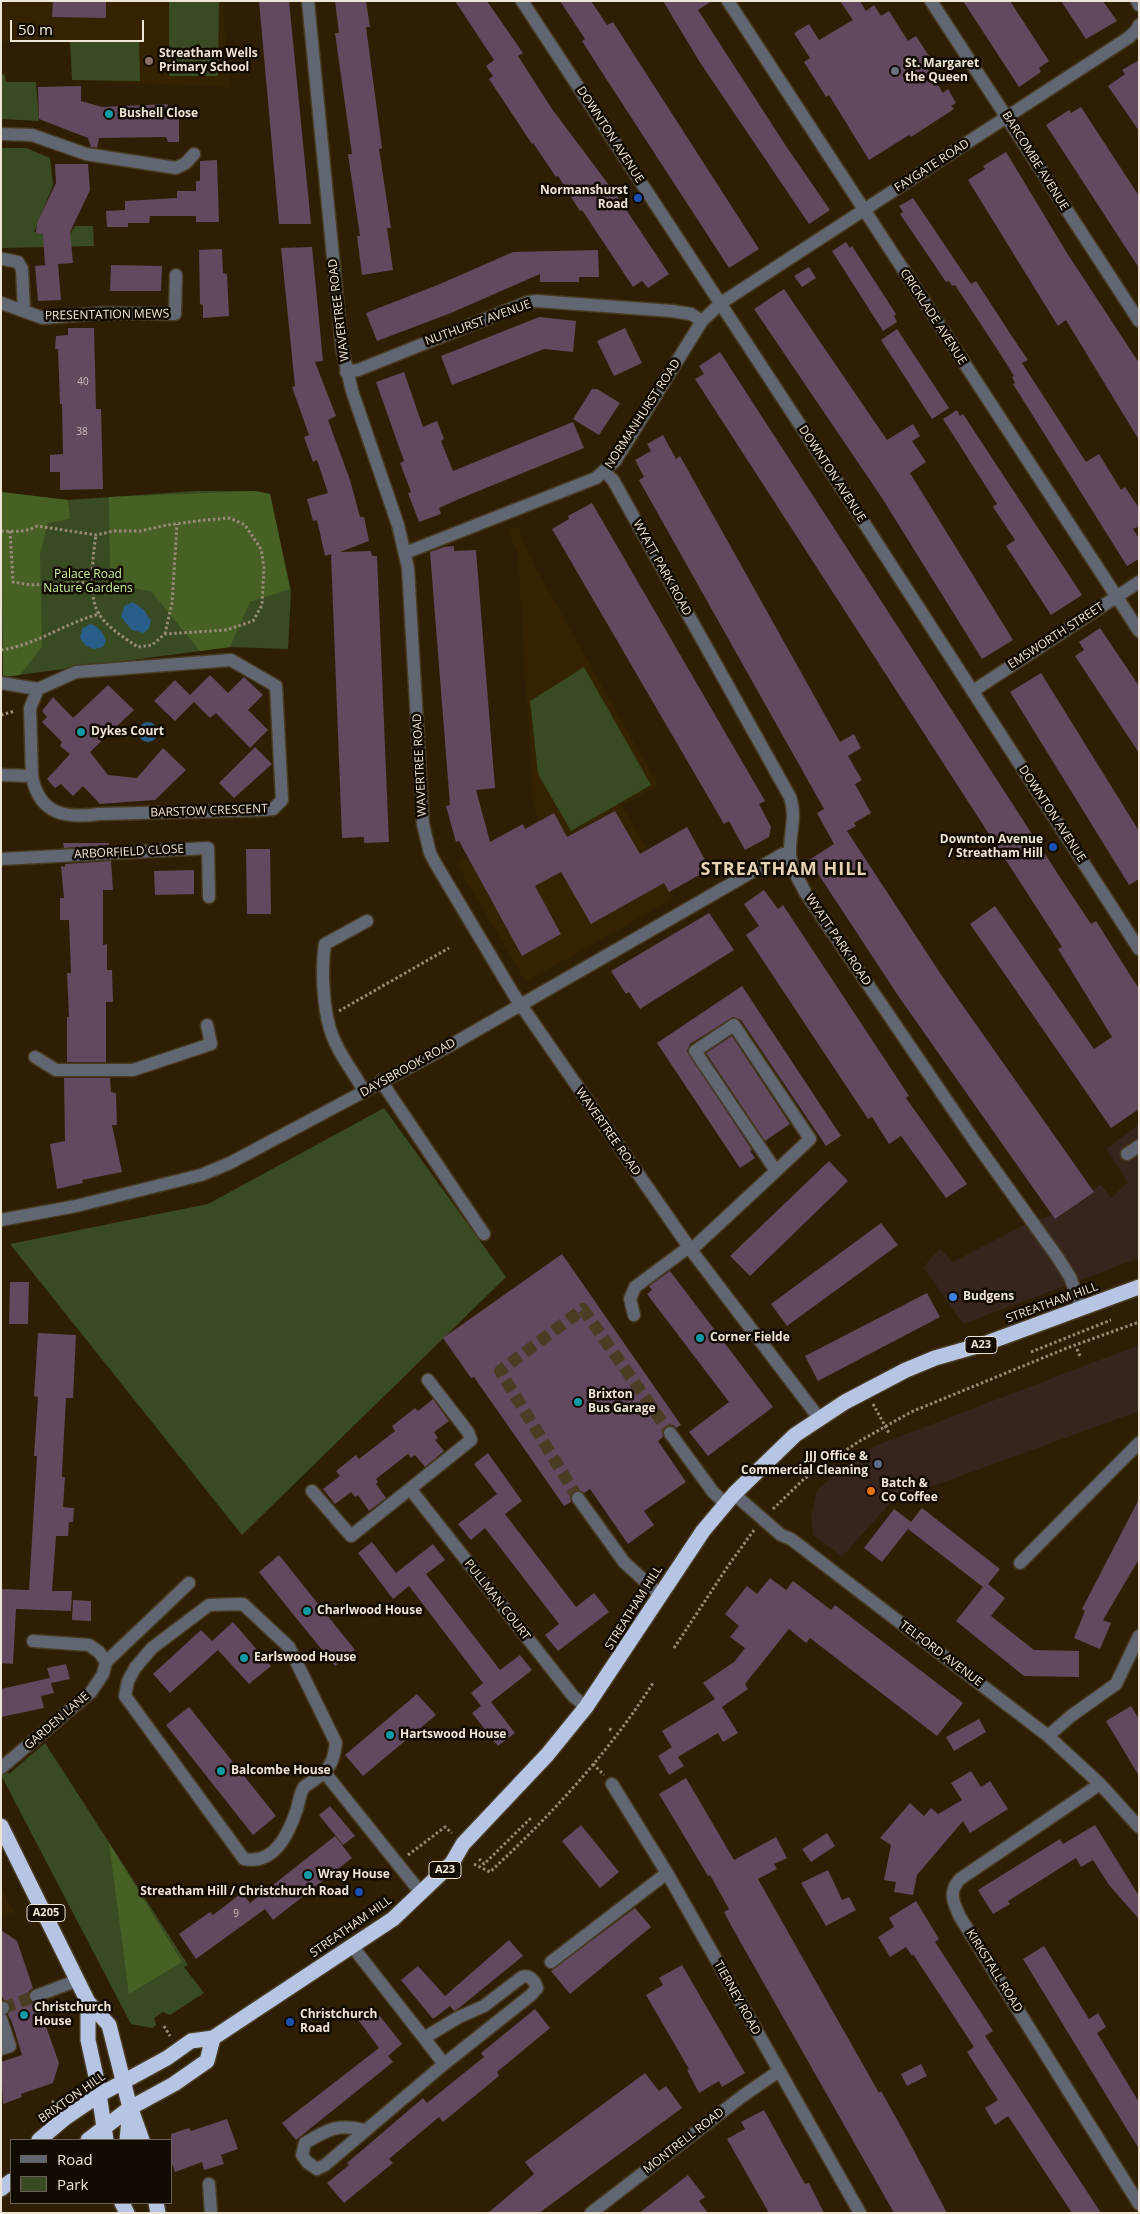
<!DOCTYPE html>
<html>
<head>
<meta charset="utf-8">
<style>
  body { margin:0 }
  #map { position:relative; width:1140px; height:2214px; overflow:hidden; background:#2e1f04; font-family:"Open Sans",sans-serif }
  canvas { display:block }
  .frame { position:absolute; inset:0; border:2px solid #efe5d6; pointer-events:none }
  .legend { position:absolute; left:10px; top:2139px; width:162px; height:65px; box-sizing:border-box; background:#110b02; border:1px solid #6a6257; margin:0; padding:6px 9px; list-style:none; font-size:15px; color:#efe5d6 }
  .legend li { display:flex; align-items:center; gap:10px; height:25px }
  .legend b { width:25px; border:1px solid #6a6257 }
  .scale { position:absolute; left:10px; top:20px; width:134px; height:22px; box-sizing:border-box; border:2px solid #efe5d6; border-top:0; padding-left:6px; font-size:15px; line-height:18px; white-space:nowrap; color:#efe5d6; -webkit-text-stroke:4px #110b02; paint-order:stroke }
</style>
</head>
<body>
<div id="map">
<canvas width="1140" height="2214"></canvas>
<div class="frame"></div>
<ul class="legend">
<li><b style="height:6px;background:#606672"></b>Road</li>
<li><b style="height:14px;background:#394b23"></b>Park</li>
</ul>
<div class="scale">50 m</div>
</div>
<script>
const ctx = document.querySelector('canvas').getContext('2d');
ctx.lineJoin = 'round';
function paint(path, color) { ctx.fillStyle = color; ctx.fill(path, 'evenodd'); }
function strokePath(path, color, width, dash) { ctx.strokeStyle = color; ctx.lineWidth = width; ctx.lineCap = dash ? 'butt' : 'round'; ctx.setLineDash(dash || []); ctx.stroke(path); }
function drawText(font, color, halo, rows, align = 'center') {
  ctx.font = font + ' "Open Sans",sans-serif'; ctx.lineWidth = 5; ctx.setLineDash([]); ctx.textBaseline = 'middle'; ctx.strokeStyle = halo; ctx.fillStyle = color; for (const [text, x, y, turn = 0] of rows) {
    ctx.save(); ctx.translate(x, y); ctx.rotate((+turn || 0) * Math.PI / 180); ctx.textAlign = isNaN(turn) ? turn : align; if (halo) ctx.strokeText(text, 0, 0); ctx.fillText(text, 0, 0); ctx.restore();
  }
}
paint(new Path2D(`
  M1139,1124V1258L963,1324L923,1267L940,1249L953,1262L1020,1227L1058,1212L1101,1185L1111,1198L1128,1182L1106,1149Z
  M1139,1345V1411L892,1501L842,1557L813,1535L811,1516L817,1490L841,1469L875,1446Z`), '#36251c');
paint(new Path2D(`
  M1,1H222L230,87L72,80L70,40L1,41Z
  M517,527L535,567L658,785L622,805L674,898L529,980L524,978L456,863L538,820L533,794L518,553L508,531Z
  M1,1887L14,1912L1,1917Z`), '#352300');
paint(new Path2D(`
  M169,1H219L218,76H169Z
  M70,40H139L140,81L72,80Z
  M5,74L6,82H36L39,121L1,119V75Z
  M1,148H26L50,158L53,185L34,232L69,235L75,226H93L94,246L1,248Z
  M196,491H255L270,494L291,591L288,649L230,647L3,677L1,492L68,500Z
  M584,667L651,785L571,831L538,774L530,701Z
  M384,1108L506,1277L242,1535L10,1244L208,1204Z
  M45,1743L188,1965L184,1967L204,1993L170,2015L163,2012L154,2018L156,2025L152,2028L131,2024L1,1775L6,1770L9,1774Z`), '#394b23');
paint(new Path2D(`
  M255,491L270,494L290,589L250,602L230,647L200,651L151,591L110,585L109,497Z
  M1,492L68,500L70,519L48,523L40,554L42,647L20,675L3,677Z
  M109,1843L182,1962L129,1994Z`), '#476024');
paint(new Path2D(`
  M133,602L144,610L151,621L149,628L144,633L132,630L121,617L124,606Z
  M90,624C99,626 103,633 106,641L103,647L94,649L86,646L80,638L82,629Z
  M138 732a10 10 0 1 1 20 0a10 10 0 1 1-20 0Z`), '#285e89');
paint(new Path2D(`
  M53,1H106V18L52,17Z
  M259,1H289L311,224H279Z
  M335,1H366L370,27H366L382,148L379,149L391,228H387L393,270L362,275L357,236H360L348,154H352L335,33H339Z
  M455,1H487L523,53L518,56L552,109L615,193L669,274L648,288L642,281L633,287L582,210L580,211L558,176L556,177L533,143L532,144L489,79L493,76L486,66L494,60Z
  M560,1H591L607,25L613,22L759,249L729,268L603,74L582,41L585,39Z
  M663,1H712L698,10L786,146L830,210L809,224L699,61Z
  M840,1H860L866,11L874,5L881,16L889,11L908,41L916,36L929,56L922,60L943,93L948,89L956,103L951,106L954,109L911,137L909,135L869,160L829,95L826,97L804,62L810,58L794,33L809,24L819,40L853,20Z
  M963,1H1010L1049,61L1039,68L1041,72L1019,87Z
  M1061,1H1103L1117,21L1086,39Z
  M1139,60V131L1108,86L1125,74L1122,70Z
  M81,86V101L102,107L167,104L169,108H179V142H168L166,137L99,138L97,148L91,147L88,138L39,119L38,87Z
  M1081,107L1139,196V268L1046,125L1069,110L1071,113Z
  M1006,152L1067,253L1139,363V440L1066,320L1058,326L968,180L985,169L983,166Z
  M217,160L219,222H196V216H150L149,223H128V227H107L106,211L125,210V201L177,198V191H196V181H200V161Z
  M55,164H88L90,190L70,232L73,263L45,265L43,234L36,233L37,223L56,183Z
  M913,198L971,284L976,281L1015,341L1028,360L1022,363L1086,462L1099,454L1121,490L1125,487L1139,508V526L1133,529L1139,538V559L1127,566L1013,384L1015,383L1012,377L1014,376L999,352L955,285L952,286L949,281L946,282L900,214L903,212L899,206Z
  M846,242L850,248L852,246L896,314L894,316L897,322L883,331L832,251Z
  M312,247L323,361L315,362L336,416L328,420L350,480L360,517H364L369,541L340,552L371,551L372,556H377L389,842L364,843V837L342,838L331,554L325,556L317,520L313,521L307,499L328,493L317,460L313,462L304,437L309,435L292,387L295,386L281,248Z
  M222,249L223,273L227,274L229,316L203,318V305L200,304L199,250Z
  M598,250L599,277H579V282H540V274L451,313L377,341L366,313L440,284L513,252Z
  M58,264L61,300L38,301L35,266Z
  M111,265L162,266L161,291H110Z
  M809,267L816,278L802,287L794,276Z
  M784,289L887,440L913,424L920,436L912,441L926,462L910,473L1013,640L982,659L882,498L754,309Z
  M539,317L576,321L573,352L544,349L452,385L441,356Z
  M68,328H94L96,409H101L103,489L60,490V472H50V455L63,454L62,404H60L58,349H55L56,336L68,335Z
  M625,328L642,363L614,376L597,341Z
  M897,329L949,408L932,419L881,340Z
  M720,352L1065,885L1091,924L1096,921L1139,989V1109L1111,1128L970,924L995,906L1094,1049L1112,1037L1058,949L1062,947L695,379L704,374L699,366Z
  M404,372L423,427L437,421L444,439L441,441L453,471L573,422L584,448L459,499L439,508L441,514L419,522L408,493L411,492L400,463L404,461L376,382Z
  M592,389H597L620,403L599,435L573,419Z
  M957,410L960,416L963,414L1082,595L1051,615L1006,546L1015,540L993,507L997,504L943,419Z
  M663,435L676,459L680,456L840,742L854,734L861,748L848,756L862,780L855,784L871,813L854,823L856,826L847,831L942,976L1094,1192L1055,1219L899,997L809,860L834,844L817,813L824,809L639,480L644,477L635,460L651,451L647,444Z
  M592,503L765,801L759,804L771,827L769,837L745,850L729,821L724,824L552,529L569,519L568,516Z
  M454,546V551L476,550L495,788L476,790L490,842L523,824L525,829L554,813L567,837L615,811L640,854L687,827L710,869L669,892L664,883L591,924L561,872L535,886L561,934L522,956L459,841L456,842L446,806L450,805L430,552L444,547Z
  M1100,628L1139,686V753L1075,656L1084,650L1079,642Z
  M1041,673L1139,831V879L1129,885L1010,692Z
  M210,675L228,693L244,677L263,695L248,710L268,730L250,748L216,713L210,718L194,702L175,721L154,701L175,680L190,695Z
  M108,685L134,710L90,752L108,775L137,778L163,748L186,770L155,800L100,804L83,786L73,796L61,784L55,788L47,779L70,754L60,746L62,742L42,722L47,717L42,711L53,697L73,718Z
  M255,747L272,764L234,798L219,783Z
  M63,843H109V845L64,848Z
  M246,849H270L271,914H247Z
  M111,861L113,890H103V945L107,944V970H112L113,1002H106V1062H67V1017H69L67,973H71L69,920H60V898H64L61,866L65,867V864Z
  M194,870V894L155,895L154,871Z
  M764,890L778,909L783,905L909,1096L906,1098L967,1184L946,1198L901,1136L889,1144L872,1117L868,1119L746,935L759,926L744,904Z
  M709,913L734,950L640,1009L629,992L626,994L611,971Z
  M742,986L841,1136L826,1146L741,1020L733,1017L690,1044L687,1051L752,1150L750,1151L755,1158L740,1168L657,1043Z
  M732,1036L790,1124L765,1141L706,1053Z
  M64,1078H110L111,1092L116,1093L117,1125H112L122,1172L82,1180L83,1183L57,1189L50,1144L65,1141Z
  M829,1161L848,1181L750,1276L730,1256Z
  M881,1223L898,1245L787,1326L771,1304Z
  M562,1254L681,1425L676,1428L673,1425L666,1426L662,1430L663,1437L658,1441L686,1482L644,1511L654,1525L628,1544L590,1489L584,1493L578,1490L574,1491L570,1495L571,1502L564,1506L474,1377L471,1378L443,1338Z
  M670,1271L773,1407L708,1456L689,1432L729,1402L647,1294L652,1290L649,1286Z
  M10,1282H29L28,1324H9Z
  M927,1293L940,1317L818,1381L805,1356Z
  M38,1333L76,1335L73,1398H66L62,1472V1477H65L63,1507L74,1508L73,1522H69L68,1536H56L52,1591H72L71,1611L16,1609L13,1664L1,1663V1589L29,1590L37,1456H34L38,1397L34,1396Z
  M433,1399L449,1421L434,1432L438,1438L435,1440L444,1451L425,1467L415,1455L411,1458L408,1454L376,1479L378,1482L376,1484L386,1498L369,1511L358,1495L355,1497L351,1492L335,1504L323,1489L340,1476L336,1471L356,1455L359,1459L395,1431L392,1426L415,1408L418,1411Z
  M488,1453L522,1501L505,1514L576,1607L594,1593L609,1612L558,1651L545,1635L559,1624L485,1528L471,1540L458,1524L497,1494L474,1464Z
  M1139,1499V1559L1103,1620L1111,1623L1100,1649L1074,1638L1085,1611L1082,1609Z
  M922,1508L1000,1569L988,1584L1005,1598L991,1616L1034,1650L1079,1651V1677L1024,1676L956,1621L983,1587L908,1529L882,1562L864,1548L894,1509L911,1522Z
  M372,1542L396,1573L433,1544L445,1560L426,1574L500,1670L520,1655L532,1670L491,1702L515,1733L498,1746L472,1713L481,1706L471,1693L483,1683L409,1586L393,1599L358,1553Z
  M279,1555L355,1650L335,1666L259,1572Z
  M770,1578L786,1590L793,1581L831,1610L835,1605L963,1703L937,1736L810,1638L806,1643L789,1629L745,1684L748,1689L722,1707L738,1733L723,1742L718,1733L678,1757L684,1766L669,1775L658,1756L672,1747L673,1749L662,1731L715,1699L703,1683L734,1662L745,1648L730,1637L739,1626L725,1614L747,1586L757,1594Z
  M73,1600L91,1601V1621L72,1620Z
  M233,1622L271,1666L249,1684L218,1650L170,1693L153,1674L201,1630L212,1641Z
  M66,1664L70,1679L51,1683L54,1693L41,1696L44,1708L1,1717V1689L50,1678L47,1668Z
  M417,1694L436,1715L363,1776L345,1755Z
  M1131,1706L1139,1719V1776L1106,1721Z
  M189,1707L276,1816L253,1835L166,1725Z
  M979,1719L986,1732L954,1751L946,1737Z
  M971,1771L981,1787L990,1781L1008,1809L970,1833L963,1821L917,1875L913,1895L894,1892L896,1882L884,1880L891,1845L880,1838L910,1803L924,1816L931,1808L938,1814L962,1800L951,1783Z
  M686,1778L734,1860L776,1837L787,1858L774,1864L777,1869L758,1879L879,2093L881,2091L903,2130L947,2213H894L733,1929L724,1912L729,1909L710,1875L708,1876L659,1794Z
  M330,1806L355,1836L343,1845L319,1815Z
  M581,1825L619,1872L600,1888L562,1841Z
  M1095,1825L1139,1896V1919L1109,1885L1093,1860L1081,1867L1076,1858L1008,1901L1010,1904L993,1914L978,1890L1060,1839L1063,1844Z
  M827,1833L835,1846L811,1862L802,1849Z
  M335,1836L352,1858L273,1920L265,1909L196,1959L179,1934L210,1912L213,1915L242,1893L250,1903Z
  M828,1870L842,1900L849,1897L856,1910L826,1926L801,1883Z
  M916,1901L939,1939L935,1942L993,2031L985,2036L1101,2213H1072L1008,2116L995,2125L985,2108L998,2100L967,2052L974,2047L913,1954L912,1956L906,1947L890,1957L878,1937L894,1927L889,1918Z
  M635,1908L651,1927L570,1994L551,1971Z
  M1,1930L17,1941L33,1988L29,1991L28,1998L31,2003L38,2004L59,2063L53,2083L21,2094L22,2097L3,2104L1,2062L22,2055L12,2022L8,2015L10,2005L4,2000L1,1994Z
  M509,1940L523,1956L459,2008L454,2011L450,2006L433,2019L401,1980L418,1966L445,1996Z
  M1044,1946L1089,2019L1098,2013L1106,2027L1097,2033L1139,2102V2149L1023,1959Z
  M682,1965L745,2073L722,2087L719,2081L699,2093L687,2070L689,2069L646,1995L663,1985L659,1978Z
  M371,2005L402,2044L388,2056L393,2062L296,2140L282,2123L379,2048L356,2017Z
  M535,2009L550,2028L497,2072L499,2076L443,2122L439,2117L389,2159L393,2163L344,2203L327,2183L349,2165L347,2163L423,2098L427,2103L459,2077L484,2057L481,2053Z
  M921,2064L927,2076L907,2086L901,2074Z
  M645,2073L659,2091L666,2086L682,2108L539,2213H488L534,2174L525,2162Z
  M764,2110L805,2184L809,2183L824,2213H769L727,2139L745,2129L741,2122Z
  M227,2119L238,2149L221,2155L224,2164L204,2170L202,2162L175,2172L171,2160V2134L189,2128L191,2131Z
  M688,2175L705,2197L699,2201L708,2213H639Z`), '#62495f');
strokePath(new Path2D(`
  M578,1498L500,1371L583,1309L670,1433
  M3,2008L36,1996`), '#4b3d24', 12, [12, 6]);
const minor = new Path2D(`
  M308,1L342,349L352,391L398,525L408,568L423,824L430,853L437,866L514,995L691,1250L819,1418
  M522,1L846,495L1139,949
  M728,1L1139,631
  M931,1L1139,321
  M1137,1L1139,5
  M1,134L32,135L86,154L176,168L186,163L194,154
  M3,259L18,262L22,269L24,310
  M1,303L43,318L103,313L175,314L176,275
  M346,372L358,370L528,302L537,301L672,311L691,314L702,321
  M605,472L613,480L790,797C797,817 789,835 790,855C791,868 799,880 805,892L973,1139L1058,1258L1070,1277L1081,1308
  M405,553L596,478L615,461L702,321L721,303L1128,38L1136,31L1139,25
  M1,683L38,689L76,672L231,660L276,686L282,800L273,809L263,810L99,814C65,819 39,814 32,776L1,775
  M973,691L1139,582
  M32,776L30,708L38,689
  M1,859L208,848L209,897
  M35,1057L56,1070H133L211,1044L207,1025
  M381,1081L484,1234
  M364,1091C353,1071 337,1052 330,1029C323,1005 321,969 325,944L367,921
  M1127,1154L1139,1146
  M1,1220L76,1206L201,1175L230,1163L451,1045L783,854H790
  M691,1250L776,1171L695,1051L734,1025L810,1139L776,1171
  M634,1315L630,1299L635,1287L689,1247
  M670,1433L713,1492L726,1504
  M411,1490L573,1696L586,1707
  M312,1491L351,1536L471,1440L468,1432L428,1380
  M734,1494L781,1535L791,1539L1048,1736L1100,1784L1139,1827
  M578,1498L624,1562L660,1595
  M1020,1563L1139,1443
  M243,1604L289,1647L336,1743C334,1758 331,1769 317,1778C313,1781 308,1784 304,1787C300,1792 299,1802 297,1809C289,1833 275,1865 244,1859L125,1696L128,1681L135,1668L152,1648L209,1605Z
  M33,1641L89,1645L99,1652L106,1662
  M1048,1736L1071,1716L1116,1684L1139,1636
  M1,1768L91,1692L103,1674L106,1662L189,1583
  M325,1773L421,1893
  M612,1784L667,1873L860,2213
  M1100,1784L960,1879C948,1892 953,1902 960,1917L1139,2204
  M352,1946L424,2038
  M551,1962L667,1873
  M36,1996L78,1980
  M1,2009L3,2008
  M1,2019L10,2046L1,2049
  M364,2130C338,2123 327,2130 305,2143L302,2155L307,2162L317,2169L325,2165L444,2064L424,2038L459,2017L484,2006L522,1977C529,1974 535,1981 537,1988L531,1995L444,2064
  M209,2184L211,2213
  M591,2213L744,2095L779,2071`);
const highway = new Path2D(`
  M1,1826L88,2002L109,2025L130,2108L127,2140
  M88,2002V2040L97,2081L106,2140
  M132,2112L142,2140
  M39,2140L65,2118L99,2095L167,2058L191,2041L213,2038L393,1919L452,1863L463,1844L547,1755L586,1707L703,1531L734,1494L795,1435L845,1402L906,1370L935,1358L984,1344L1139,1287
  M88,2140L130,2108L174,2084L207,2061L213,2038
  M1,2189L11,2181
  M122,2203L127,2213
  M156,2203L158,2213`);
strokePath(minor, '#493b21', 15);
strokePath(highway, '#493b21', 18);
strokePath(new Path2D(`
  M1,531C14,531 26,533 37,526L96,535L114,531H141L167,525L205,520L230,518L245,525L261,549L264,567L262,605L253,621L226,630L165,634L152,645L138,647C123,637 103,625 96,608C89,590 93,554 96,535
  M10,531L13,582L31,585L93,582
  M165,634L172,603L177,524
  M1,650C37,645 66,622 100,614
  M1,715L15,711
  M339,1011L449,948
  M1077,1349L1080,1356
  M1031,1352L1111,1320
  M873,1404L889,1433
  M773,1509L804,1479L858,1442L911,1412L1067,1348L1139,1322
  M674,1648L728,1566L754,1530
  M609,1729L612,1730
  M593,1764L604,1775
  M408,1855L445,1827L452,1833
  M479,1859L484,1864L532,1817
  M474,1864L490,1872C551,1815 608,1754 653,1683
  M164,2026L170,2036
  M52,2101L54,2103`), '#988b77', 3, [2.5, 2.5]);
strokePath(minor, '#606672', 12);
strokePath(highway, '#b6c5e4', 15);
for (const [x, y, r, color] of [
  [149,61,5,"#8d6e63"],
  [895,71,5,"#6b7280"],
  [109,114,5,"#0f9aa8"],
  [638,198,5,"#1a4fb4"],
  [81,732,5,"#0f9aa8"],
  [1053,847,5,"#1a4fb4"],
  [953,1297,5,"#3f7fe0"],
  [700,1338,5,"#0f9aa8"],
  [578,1402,5,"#0f9aa8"],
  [878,1464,5,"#5c6f8a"],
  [871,1491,5,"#e8710a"],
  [307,1611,5,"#0f9aa8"],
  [244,1658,5,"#0f9aa8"],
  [390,1735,5,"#0f9aa8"],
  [221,1771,5,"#0f9aa8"],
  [308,1875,5,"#0f9aa8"],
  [359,1892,5,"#1a4fb4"],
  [24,2015,5,"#0f9aa8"],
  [290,2022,5,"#1a4fb4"]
]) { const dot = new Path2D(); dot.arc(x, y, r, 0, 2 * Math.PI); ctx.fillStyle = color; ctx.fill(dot); strokePath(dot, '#110b02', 2); }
drawText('10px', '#ccbeb8', null, [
  ["40",83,382],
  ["38",82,432],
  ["9",236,1914]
]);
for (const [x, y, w] of [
  [981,1345,32],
  [445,1870,32],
  [46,1913,38]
]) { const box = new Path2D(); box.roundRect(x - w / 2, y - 8.5, w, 17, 4); ctx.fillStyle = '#110b02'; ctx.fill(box); strokePath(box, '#efe5d6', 1); }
drawText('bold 11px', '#efe5d6', null, [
  ["A23",981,1345],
  ["A23",445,1870],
  ["A205",46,1913]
]);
drawText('bold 12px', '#efe5d6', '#110b02', [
  ["Streatham Wells",159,54],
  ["Primary School",159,68],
  ["St. Margaret",905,64],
  ["the Queen",905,78],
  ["Bushell Close",119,114],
  ["Normanshurst",628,191,"right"],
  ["Road",628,205,"right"],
  ["Dykes Court",91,732],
  ["Downton Avenue",1043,840,"right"],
  ["/ Streatham Hill",1043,854,"right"],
  ["Budgens",963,1297],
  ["Corner Fielde",710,1338],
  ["Brixton",588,1395],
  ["Bus Garage",588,1409],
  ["JJJ Office &",868,1457,"right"],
  ["Commercial Cleaning",868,1471,"right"],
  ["Batch &",881,1484],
  ["Co Coffee",881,1498],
  ["Charlwood House",317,1611],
  ["Earlswood House",254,1658],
  ["Hartswood House",400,1735],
  ["Balcombe House",231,1771],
  ["Wray House",318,1875],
  ["Streatham Hill / Christchurch Road",349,1892,"right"],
  ["Christchurch",34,2008],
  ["House",34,2022],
  ["Christchurch",300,2015],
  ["Road",300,2029]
], 'left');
drawText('12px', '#efe5d6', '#110b02', [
  ["DOWNTON AVENUE",610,135,57],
  ["BARCOMBE AVENUE",1035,161,58],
  ["FAYGATE ROAD",932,166,-33],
  ["WAVERTREE ROAD",339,310,-97],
  ["PRESENTATION MEWS",107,315,-1],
  ["CRICKLADE AVENUE",933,317,57],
  ["NUTHURST AVENUE",478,323,-20],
  ["NORMANHURST ROAD",643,414,-57],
  ["DOWNTON AVENUE",832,474,57],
  ["WYATT PARK ROAD",662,568,61],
  ["EMSWORTH STREET",1056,636,-33],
  ["WAVERTREE ROAD",420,765,-93],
  ["BARSTOW CRESCENT",209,811,-2],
  ["DOWNTON AVENUE",1052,814,57],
  ["ARBORFIELD CLOSE",129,852,-3],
  ["WYATT PARK ROAD",838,940,56],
  ["DAYSBROOK ROAD",408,1068,-29],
  ["WAVERTREE ROAD",608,1132,55],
  ["STREATHAM HILL",1052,1303,-20],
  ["PULLMAN COURT",497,1600,52],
  ["STREATHAM HILL",634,1608,-58],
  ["TELFORD AVENUE",941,1654,37],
  ["GARDEN LANE",57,1721,-41],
  ["STREATHAM HILL",351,1927,-35],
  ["KIRKSTALL ROAD",994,1971,58],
  ["TIERNEY ROAD",737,1998,61],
  ["BRIXTON HILL",72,2098,-35],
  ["MONTRELL ROAD",684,2141,-38]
]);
drawText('12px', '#c8f099', '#110b02', [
  ["Palace Road",88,575],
  ["Nature Gardens",88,589]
]);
ctx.letterSpacing = '1px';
drawText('bold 18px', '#e7d4b4', '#110b02', [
  ["STREATHAM HILL",784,870]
]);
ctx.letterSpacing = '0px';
</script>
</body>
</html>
